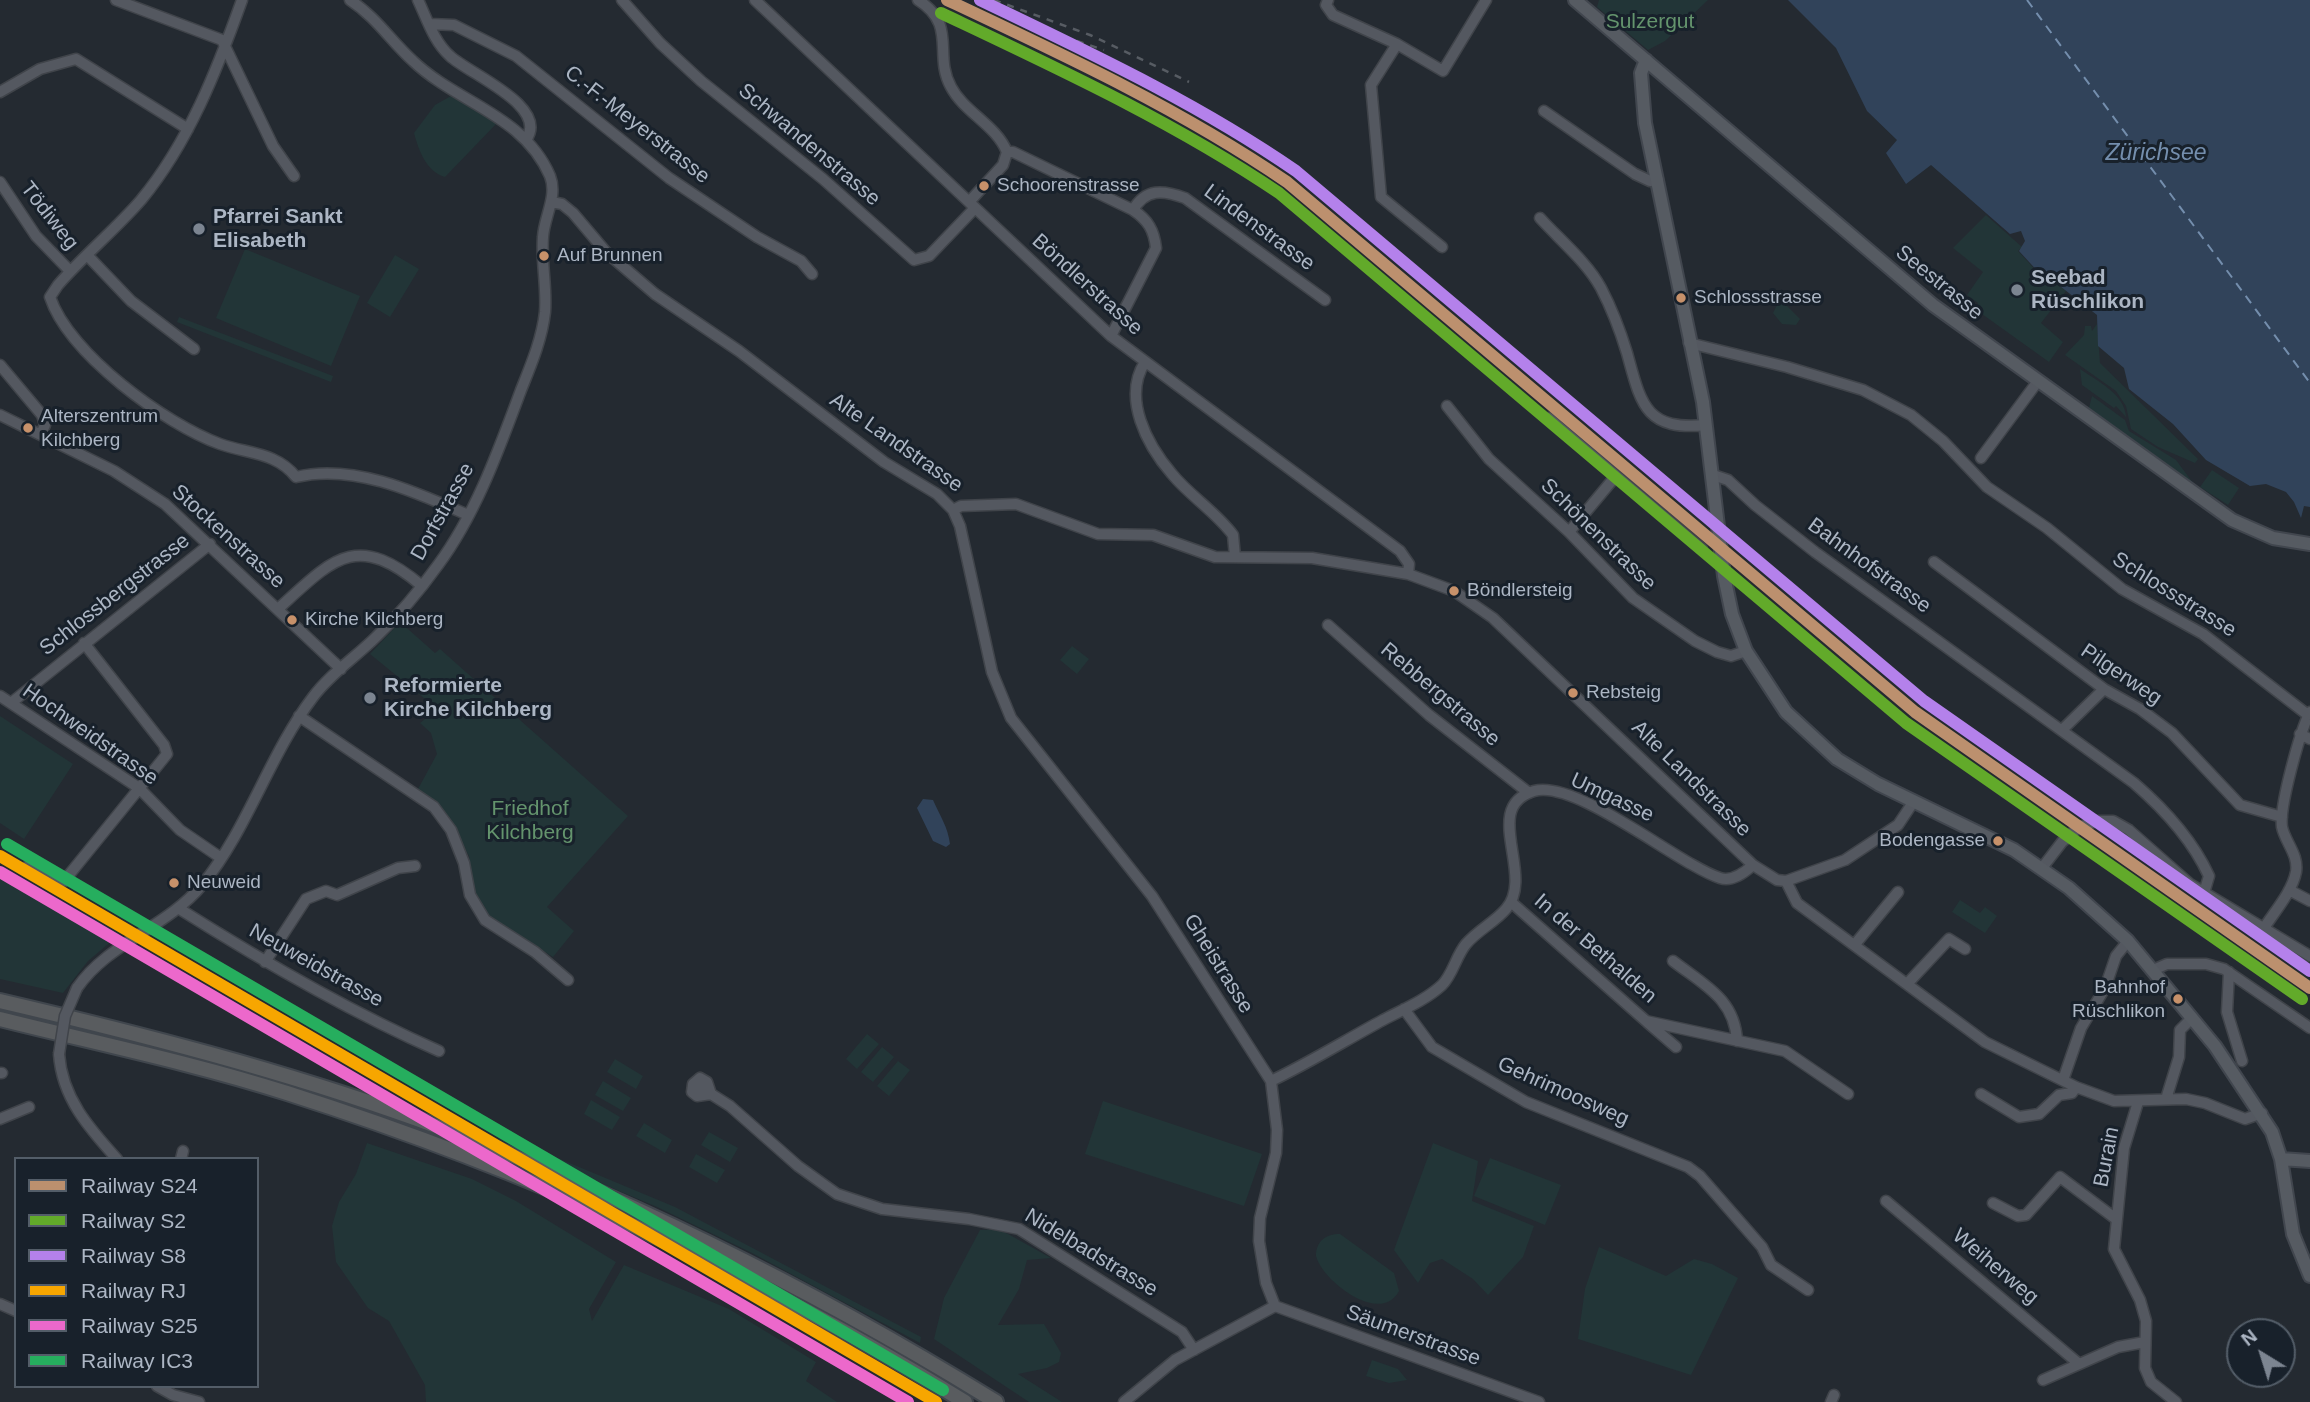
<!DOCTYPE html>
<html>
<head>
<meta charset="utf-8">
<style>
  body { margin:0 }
  #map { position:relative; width:2310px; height:1402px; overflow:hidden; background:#242a31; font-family:Arial,sans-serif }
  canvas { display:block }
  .legend { position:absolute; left:14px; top:1157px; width:245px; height:231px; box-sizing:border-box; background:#18212b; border:2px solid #535d68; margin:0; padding:9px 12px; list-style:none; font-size:21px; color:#acb6c4 }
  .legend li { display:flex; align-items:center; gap:14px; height:35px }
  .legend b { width:35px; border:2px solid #535d68 }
  .north { position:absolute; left:2226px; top:1318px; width:70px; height:70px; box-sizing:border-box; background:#18212b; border:2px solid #535d68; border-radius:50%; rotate:322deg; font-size:19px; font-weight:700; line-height:28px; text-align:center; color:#acb6c4 }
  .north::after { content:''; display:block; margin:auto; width:24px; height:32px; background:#7c8591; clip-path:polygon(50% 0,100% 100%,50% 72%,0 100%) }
</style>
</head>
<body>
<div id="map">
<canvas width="2310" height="1402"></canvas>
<ul class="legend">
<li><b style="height:9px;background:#bc906e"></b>Railway S24</li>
<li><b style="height:9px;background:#62aa2a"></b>Railway S2</li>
<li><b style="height:9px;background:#b481eb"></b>Railway S8</li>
<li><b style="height:9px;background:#f7a600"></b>Railway RJ</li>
<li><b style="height:9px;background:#ec68cb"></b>Railway S25</li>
<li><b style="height:9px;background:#26ae5e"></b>Railway IC3</li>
</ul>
<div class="north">N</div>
</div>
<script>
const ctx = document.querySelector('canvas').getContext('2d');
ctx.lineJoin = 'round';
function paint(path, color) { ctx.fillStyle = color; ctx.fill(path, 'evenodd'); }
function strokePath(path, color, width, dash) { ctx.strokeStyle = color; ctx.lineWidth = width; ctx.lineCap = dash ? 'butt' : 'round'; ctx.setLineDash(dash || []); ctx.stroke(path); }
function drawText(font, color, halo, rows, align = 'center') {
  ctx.font = font + ' Arial,sans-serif'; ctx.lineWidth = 6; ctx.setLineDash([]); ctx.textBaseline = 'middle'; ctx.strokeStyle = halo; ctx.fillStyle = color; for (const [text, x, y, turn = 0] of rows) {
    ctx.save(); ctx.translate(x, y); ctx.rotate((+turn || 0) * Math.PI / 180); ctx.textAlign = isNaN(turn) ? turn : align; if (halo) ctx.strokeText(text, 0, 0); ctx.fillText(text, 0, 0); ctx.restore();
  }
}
paint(new Path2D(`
  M1599,0H1708L1665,41L1648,50L1597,7Z
  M451,96L498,122L445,177C426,171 419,151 414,133L435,105Z
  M1986,215L2022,247L2018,251L2051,287L2056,283L2066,291L2041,323L2063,342L2049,362L1975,309L1978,303L1967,295L1983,272L1953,248Z
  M245,249L360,296L331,366L216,318Z
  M395,255L419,269L390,317L367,303Z
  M1784,303L1800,319L1796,325L1782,324L1773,313L1777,305Z
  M179,317L333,376L331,382L177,322Z
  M2097,324L2100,363L2198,459L2195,463L2158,447L2131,429L2126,406L2116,391L2065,355L2084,335L2085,326H2091L2092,331Z
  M2080,369C2097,381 2125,394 2126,417L2116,406L2114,408L2082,385Z
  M2092,396L2125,420L2129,431L2176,460L2193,483L2089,408Z
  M2212,470L2239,488L2228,505L2200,487Z
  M400,622L435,653L440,649L628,816L547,907L574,931L553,957L494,920L484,910L473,888L469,856L457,834L434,803L418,789L437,754L431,733L420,723L434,712L435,707L370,654Z
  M1072,646L1089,659L1077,674L1060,660Z
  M0,716L73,764L24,839L0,823Z
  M0,865L120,934L88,961L63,993L0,979Z
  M1960,900L1980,913L1985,907L1997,916L1985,933L1952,912Z
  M867,1034L879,1044L857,1069L846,1059Z
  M882,1047L894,1057L873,1082L861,1072Z
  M615,1059L643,1076L636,1089L607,1072Z
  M898,1061L910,1070L889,1096L877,1086Z
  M603,1081L631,1098L623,1111L595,1095Z
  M591,1100L620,1117L612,1130L584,1114Z
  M1103,1101L1262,1154L1244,1206L1085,1154Z
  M644,1123L672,1140L665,1153L636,1136Z
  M503,1129L513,1132L514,1138L524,1144L675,1207L921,1337L920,1343L752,1253L657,1207L499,1140Z
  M709,1132L738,1148L730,1162L701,1145Z
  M367,1143L472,1179L516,1201L616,1262L589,1309L592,1321L624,1265L729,1309L816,1362L806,1381L837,1402H426L425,1385L389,1321L368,1308L336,1262L332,1226L339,1202L356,1174Z
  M1433,1143L1478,1161L1472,1201L1534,1226L1523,1257L1488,1295L1473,1279L1442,1259L1430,1263L1418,1283L1394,1250Z
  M696,1154L725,1170L717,1183L689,1167Z
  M1490,1158L1561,1185L1545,1225L1474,1196Z
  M999,1229L1051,1258L1027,1260L1019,1289L998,1325L1044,1324L1061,1353L1059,1362L1047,1368L1018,1374L1062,1402H1029L934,1339L944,1298L980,1230Z
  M1340,1234L1394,1273L1399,1291C1381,1326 1322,1281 1316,1256C1316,1241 1326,1234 1340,1234Z
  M1599,1247L1666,1276L1694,1259L1712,1264L1738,1278L1691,1375L1578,1339L1585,1289Z
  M1372,1360L1398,1369L1407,1380L1389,1383L1366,1376Z`), '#223537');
paint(new Path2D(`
  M1788,0H2310V507L2304,506L2301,518L2294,502L2286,492L2266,484L2250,486L2206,460L2173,424L2129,389L2124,368L2098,346L2097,315L2056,283L2052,287L2019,251L2025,241L2021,231L2010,234L1931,165L1906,184L1886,153L1897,140L1867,111L1836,48Z
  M923,799L933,800C940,816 948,827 950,844L946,847L933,841L917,808Z`), '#31435a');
strokePath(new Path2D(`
  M2027,0L2310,383`), '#748ead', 2, [9, 7]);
const minor = new Path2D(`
  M116,0L222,40L273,146L294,176
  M242,0C217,70 189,142 141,200C115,230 84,255 58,285L50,297C69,354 165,424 220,444C248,454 276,452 296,477C353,463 416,492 468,515
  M418,0C427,19 434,42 450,56C469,74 550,106 526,140
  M622,0L660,43L701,81L823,179L914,260L929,256L975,208
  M755,0L1111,336L1400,551L1409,564L1408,574
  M918,0C958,25 933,55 951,87C964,112 996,125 1007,152L1003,165L969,202
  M1328,0L1326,5L1333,15L1397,44L1443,71L1486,0
  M430,24L454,25L516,56L669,178L757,237L801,261L812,274
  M1397,44L1371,85L1381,197L1442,247
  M0,92L40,69L76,59L188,129
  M1544,111L1635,174L1650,181L1658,180
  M1007,152H1013L1133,210C1148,220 1154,230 1156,248L1111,336
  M0,182L36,236L70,271
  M551,202L562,204L573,213L606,252L655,294L739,351L884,462L937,494L953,510L960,526L992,672L1011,718L1152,896L1271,1081L1277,1130L1276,1153L1260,1218L1259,1241L1266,1283L1275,1306
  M1133,210C1146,188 1163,190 1185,198L1325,300
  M1540,218C1560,240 1587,262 1601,288C1612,309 1620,330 1627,353C1641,404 1645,431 1706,425
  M87,255L131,301L194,349
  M1689,343L1787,367L1863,390L1911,415L1943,441L1987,487L2047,528L2122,589L2203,634L2308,715
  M1145,362C1122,398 1147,445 1172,474C1190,496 1216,512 1233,535L1235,557
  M0,365L42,415L45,425L41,434
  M1447,406L1489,459L1569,532L1633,598L1695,641L1717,652L1731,656L1746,651
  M0,415L114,471L165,504L341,669
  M1549,418L1702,549
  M1981,458L2038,381
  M1713,475L1728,480L1755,505L1815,552L2134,783C2163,808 2193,841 2209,876L2204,893
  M953,510L961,506L1016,504L1098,534L1153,535L1215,557L1312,558L1408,574L1454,591L1493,618L1753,865L1777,880L1786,881L1845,860L1898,825L1914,801
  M1569,532L1615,477
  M1934,562L2104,689L2140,709L2172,733L2240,805L2282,817
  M279,608C332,560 356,530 422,586
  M1328,625L1429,715L1529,793
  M0,696L139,788L180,830L221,858
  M11,703L210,544
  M299,716L434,807L451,830L464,863L470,895L485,920L535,952L568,980
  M2062,730L2104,689
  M2300,734L2310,739
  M28,866L64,881L167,754L164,745L84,643
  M2042,868L2062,842L2078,828L2096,821H2113L2129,830L2190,884L2310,956
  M1786,881L1797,903L1985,1042L2076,1087L2114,1101L2186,1099L2205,1103L2245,1119L2262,1113
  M2289,890L2310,901
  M1511,902L1646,1021L1785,1051L1848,1094
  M178,908C262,961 348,1011 439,1051
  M2264,928C2275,911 2292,892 2296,872C2299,855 2285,842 2282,827C2279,807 2300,731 2310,712
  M1856,943L1898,892
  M1673,961C1704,985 1735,999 1737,1041
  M265,962L306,899L326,891L337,895L398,868L415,866
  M2153,970L2167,964H2206L2224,969L2310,1028
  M2229,972L2227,1012L2242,1061
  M1907,984L1949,939L1965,949
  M77,988C109,942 166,928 202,885C248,829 269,755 313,697C331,673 356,657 377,636C399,615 420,590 438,565C476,514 499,449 521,390C531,365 542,339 545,312C547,287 541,262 543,237C544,217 558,196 550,176C524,115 457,103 413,61C391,41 376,17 350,0
  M1404,1009L1432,1047L1526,1102L1688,1167L1700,1176L1762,1247L1771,1265L1808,1290
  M1647,1022L1676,1047
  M59,1054C62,1098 89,1128 117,1159
  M0,1073H2
  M700,1078L707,1082L711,1094L697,1096L692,1092L693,1084Z
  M2063,1080L2081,1028L2105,988L2116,956L2128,941
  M1271,1081C1309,1063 1346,1040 1383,1020C1402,1010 1426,1000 1442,985C1453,974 1456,956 1466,944C1478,930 1495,922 1506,909C1536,875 1480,807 1534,791C1577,779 1679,865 1720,878C1732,882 1744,873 1753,865
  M700,1087L730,1106L798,1166L837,1194L882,1209L969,1219L1019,1229L1182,1332L1194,1350
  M1981,1094L2019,1117L2039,1114L2059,1095L2072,1093L2076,1087
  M2166,1099L2179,1057L2180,1030L2192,1018
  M2138,1102L2124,1148L2114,1249L2140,1300L2146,1321L2145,1368L2151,1382L2176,1402
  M0,1119L29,1107
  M181,1159L183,1151
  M1886,1201L2078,1363
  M1993,1203L2018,1216L2026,1215L2060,1177L2116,1219
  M0,1304L16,1311
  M1275,1306L1539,1402
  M2043,1380L2118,1347L2145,1342
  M157,1386L173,1395L199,1402
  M1124,1402L1175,1360L1275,1306
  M1831,1402L1834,1395`);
const major = new Path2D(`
  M1575,0L1933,305L2232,520L2273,538L2310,544
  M1646,60L1641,73L1645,123L1703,402L1724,576L1732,614L1746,651L1786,712L1837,759L1878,784L2014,850L2069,888L2128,941L2215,1046L2272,1132L2281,1159L2293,1234L2310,1276
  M2281,1159L2310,1161`);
const highway = new Path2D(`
  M0,1001C141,1034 281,1070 417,1119C620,1193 813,1289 996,1402
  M0,1019C96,1043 193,1063 287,1093C525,1169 753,1271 965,1402`);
strokePath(minor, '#40444a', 13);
strokePath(major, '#41464e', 16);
strokePath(highway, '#40464d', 18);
strokePath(minor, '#545860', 10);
strokePath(major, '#565b62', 12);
strokePath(highway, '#595c5f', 14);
strokePath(new Path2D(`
  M994,0L1090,35L1189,82
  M1025,20L1059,35L1104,50`), '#575c63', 2.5, [7, 7]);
const minorBridge = new Path2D(`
  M59,1054L65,1016L77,988`);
strokePath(minorBridge, '#40444a', 13, []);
strokePath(minorBridge, '#545860', 10);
strokePath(new Path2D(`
  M947,0C1064,55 1180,109 1287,182L1915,712L2310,988`), '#bc906e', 12);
strokePath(new Path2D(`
  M941,13C1057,68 1172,121 1279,193L1906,723L2302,999`), '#62aa2a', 12);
strokePath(new Path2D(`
  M980,0C1088,52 1196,102 1296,171L1924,701L2310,971`), '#b481eb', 12);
strokePath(new Path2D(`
  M0,856L936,1402`), '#f7a600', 12);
strokePath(new Path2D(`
  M0,872L908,1402`), '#ec68cb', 12);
strokePath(new Path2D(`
  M7,844L943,1390`), '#26ae5e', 12);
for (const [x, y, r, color] of [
  [984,186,6,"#c7916a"],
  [199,229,7,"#7c8591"],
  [544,256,6,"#c7916a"],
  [2017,290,7,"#7c8591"],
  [1681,298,6,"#c7916a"],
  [28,428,6,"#c7916a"],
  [1454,591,6,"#c7916a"],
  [292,620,6,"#c7916a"],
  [1573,693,6,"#c7916a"],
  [370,698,7,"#7c8591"],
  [1998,841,6,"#c7916a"],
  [174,883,6,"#c7916a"],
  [2178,999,6,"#c7916a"]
]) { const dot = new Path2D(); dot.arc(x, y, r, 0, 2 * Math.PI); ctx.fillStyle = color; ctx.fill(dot); strokePath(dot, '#18212b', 2.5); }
drawText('19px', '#acb6c4', '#18212b', [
  ["Schoorenstrasse",997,186],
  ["Auf Brunnen",557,256],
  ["Schlossstrasse",1694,298],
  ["Alterszentrum",41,417],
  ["Kilchberg",41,441],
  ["Böndlersteig",1467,591],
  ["Kirche Kilchberg",305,620],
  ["Rebsteig",1586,693],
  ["Bodengasse",1985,841,"right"],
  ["Neuweid",187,883],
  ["Bahnhof",2165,988,"right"],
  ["Rüschlikon",2165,1012,"right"]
], 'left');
drawText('21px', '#64946d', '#18212b', [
  ["Sulzergut",1650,22],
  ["Friedhof",530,809],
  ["Kilchberg",530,833]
]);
drawText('21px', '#acb6c4', '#18212b', [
  ["C.-F.-Meyerstrasse",637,125,38],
  ["Schwandenstrasse",809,145,40],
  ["Tödiweg",49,216,52],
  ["Lindenstrasse",1259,228,36],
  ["Seestrasse",1939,283,39],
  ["Böndlerstrasse",1087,285,42],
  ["Alte Landstrasse",896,443,35],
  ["Dorfstrasse",443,512,-61],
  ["Schönenstrasse",1598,535,44],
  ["Stockenstrasse",228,537,42],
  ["Bahnhofstrasse",1869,566,36],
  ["Schlossbergstrasse",115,595,-38],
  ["Schlossstrasse",2174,595,32],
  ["Pilgerweg",2121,675,34],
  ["Rebbergstrasse",1440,695,40],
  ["Hochweidstrasse",90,735,35],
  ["Alte Landstrasse",1691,779,44],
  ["Umgasse",1612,798,25],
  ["In der Bethalden",1595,949,41],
  ["Gheistrasse",1218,964,58],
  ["Neuweidstrasse",316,966,29],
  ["Gehrimoosweg",1563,1092,24],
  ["Burain",2107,1157,-79],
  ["Nidelbadstrasse",1091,1253,31],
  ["Weiherweg",1995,1267,40],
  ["Säumerstrasse",1413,1336,20]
]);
drawText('bold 21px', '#acb6c4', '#18212b', [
  ["Pfarrei Sankt",213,217],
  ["Elisabeth",213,241],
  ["Seebad",2031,278],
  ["Rüschlikon",2031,302],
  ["Reformierte",384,686],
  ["Kirche Kilchberg",384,710]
], 'left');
drawText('italic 23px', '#748ead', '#18212b', [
  ["Zürichsee",2156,154]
]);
</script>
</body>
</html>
